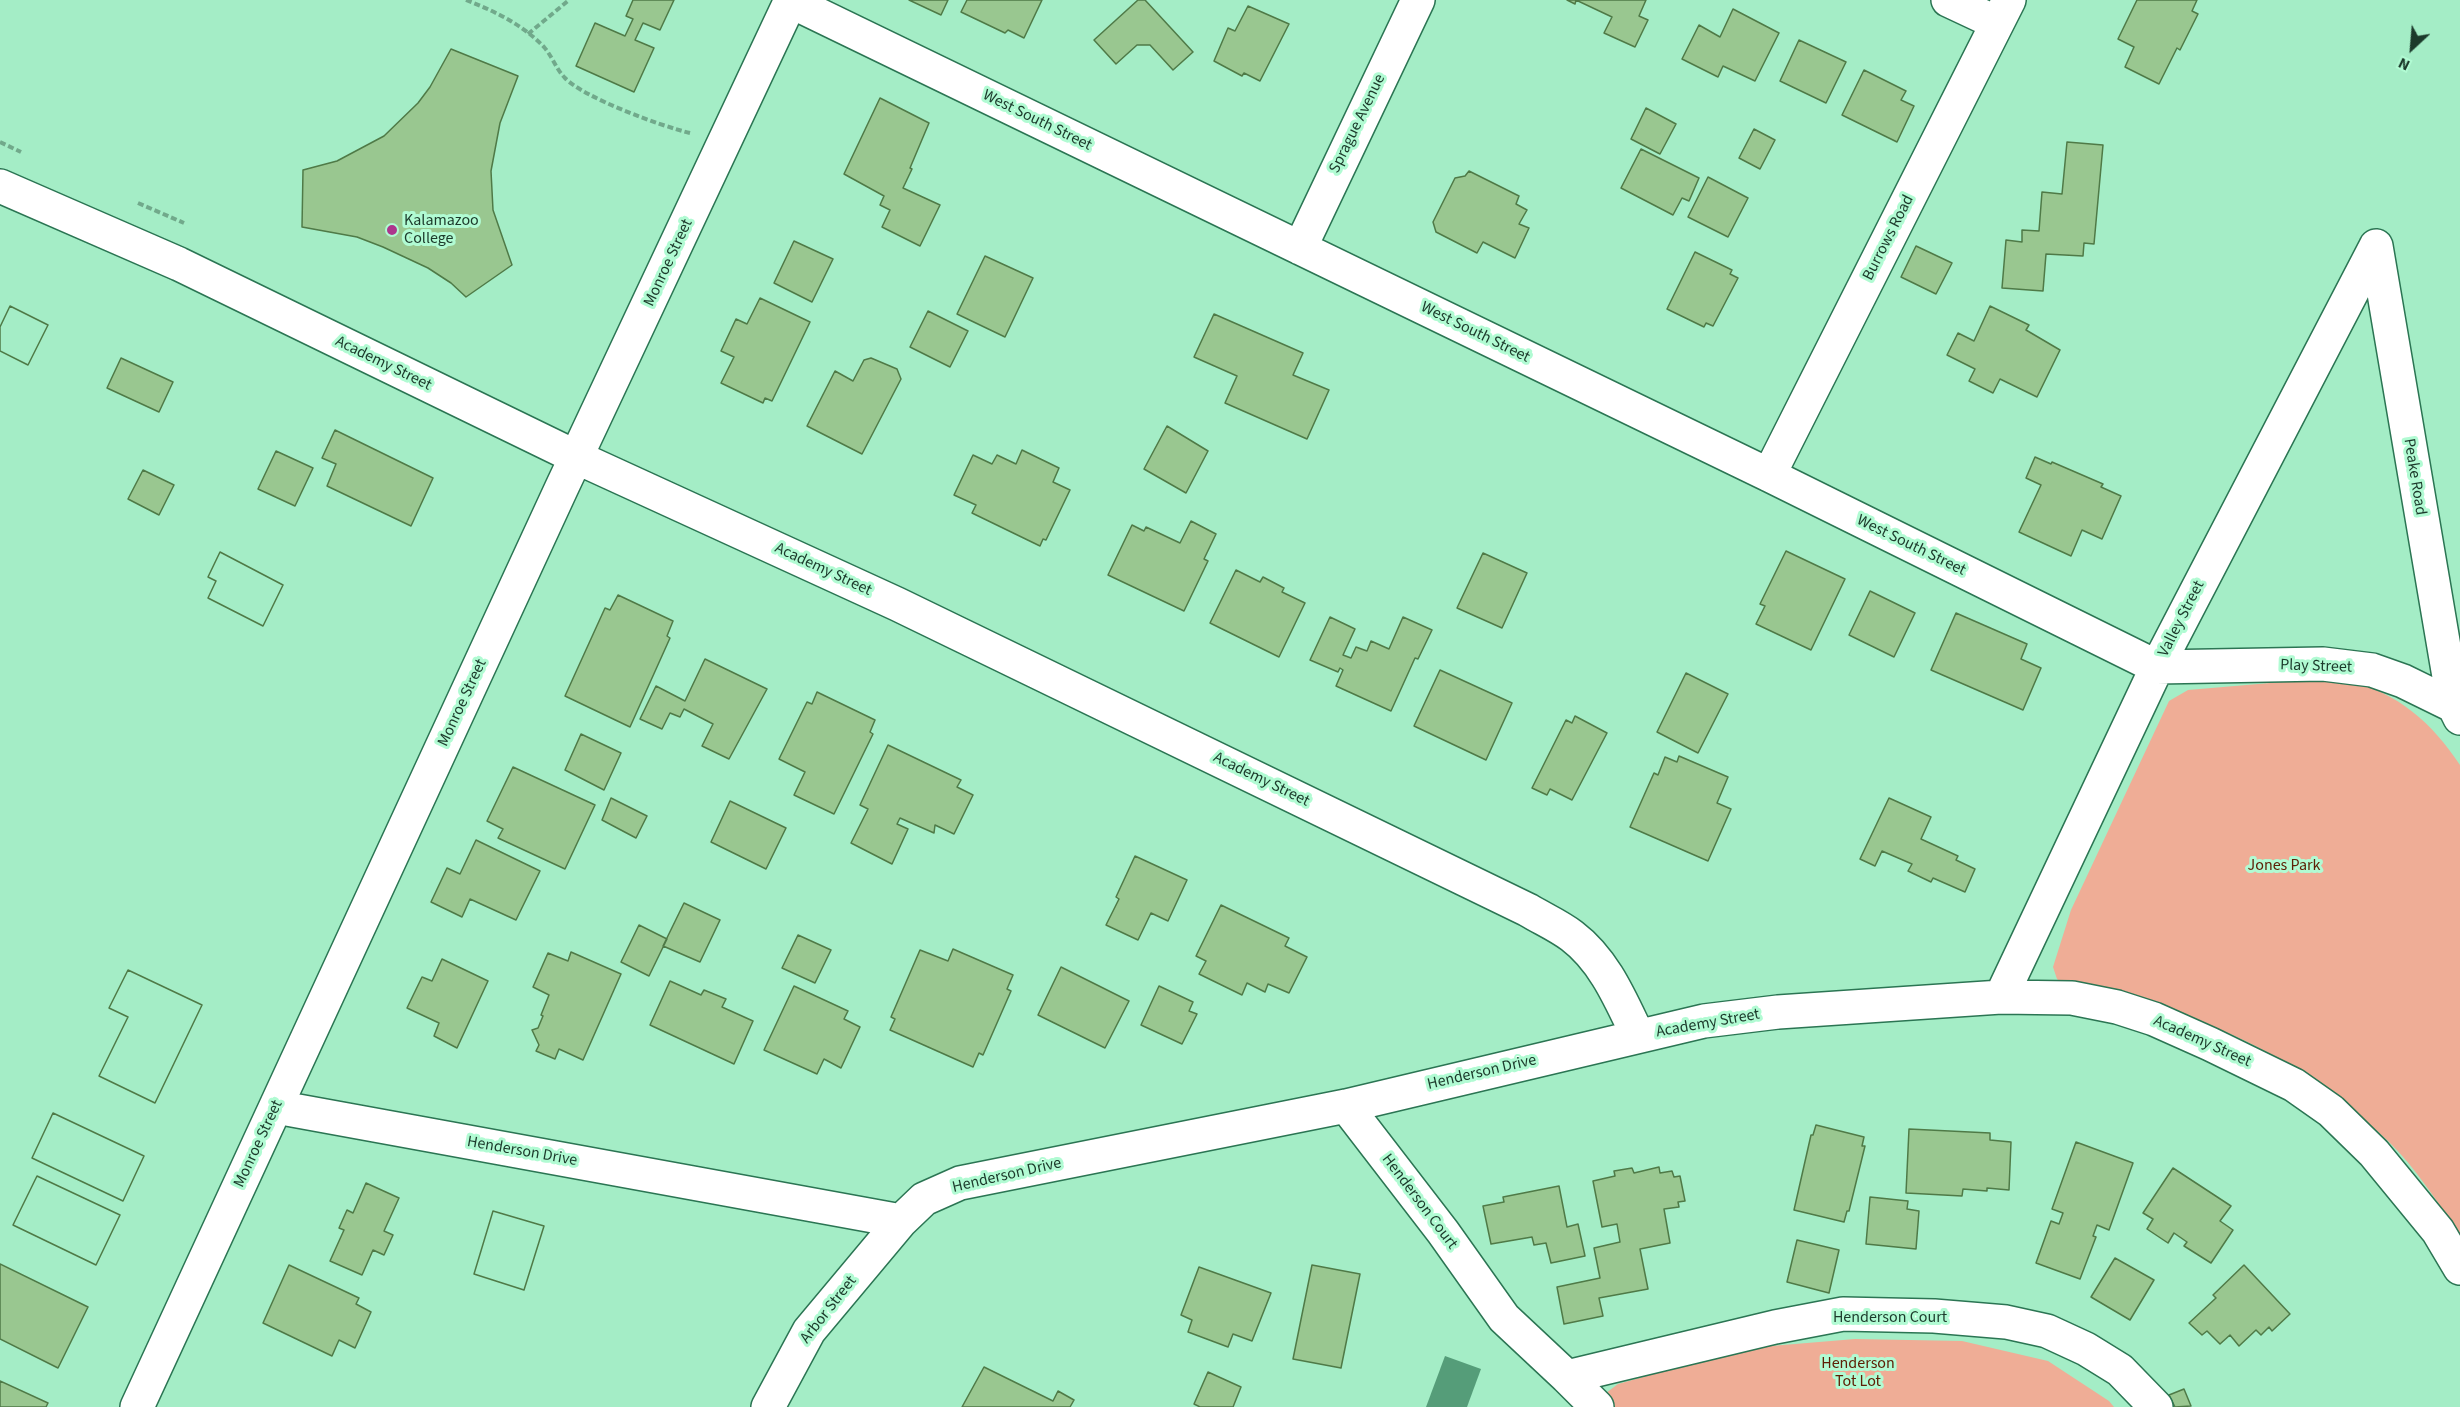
<!DOCTYPE html>
<html>
<head>
<meta charset="utf-8">
<style>
  body { margin:0 }
  #map { position:relative; width:2460px; height:1407px; overflow:hidden; background:#a4edc6; font-family:"Source Sans 3",sans-serif }
  canvas { display:block }
  .north { position:absolute; left:2382px; top:18px; width:60px; height:60px; -webkit-text-stroke:4px #b1fbd3; paint-order:stroke; rotate:206deg; font-size:16px; font-weight:700; line-height:24px; text-align:center; color:#1c3a2b }
  .north::after { content:''; display:block; margin:auto; width:21px; height:27px; background:#1c3a2b; clip-path:polygon(50% 0,100% 100%,50% 72%,0 100%) }
</style>
</head>
<body>
<div id="map">
<canvas width="2460" height="1407"></canvas>
<div class="north">N</div>
</div>
<script>
const ctx = document.querySelector('canvas').getContext('2d');
ctx.lineJoin = 'round';
function paint(path, color) { ctx.fillStyle = color; ctx.fill(path, 'evenodd'); }
function strokePath(path, color, width, dash) { ctx.strokeStyle = color; ctx.lineWidth = width; ctx.lineCap = dash ? 'butt' : 'round'; ctx.setLineDash(dash || []); ctx.stroke(path); }
function drawText(font, color, halo, rows, align = 'center') {
  ctx.font = font + ' "Source Sans 3",sans-serif'; ctx.lineWidth = 6; ctx.setLineDash([]); ctx.textBaseline = 'middle'; ctx.strokeStyle = halo; ctx.fillStyle = color; for (const [text, x, y, turn = 0] of rows) {
    ctx.save(); ctx.translate(x, y); ctx.rotate((+turn || 0) * Math.PI / 180); ctx.textAlign = isNaN(turn) ? turn : align; if (halo) ctx.strokeText(text, 0, 0); ctx.fillText(text, 0, 0); ctx.restore();
  }
}
paint(new Path2D(`
  M2305,680C2318,680 2334,678 2347,681C2398,692 2432,723 2460,765V1235C2438,1203 2416,1168 2388,1141C2333,1088 2262,1042 2189,1018C2147,1004 2104,995 2062,983L2057,979L2053,967L2071,910L2169,701L2188,690Z
  M1855,1339L1962,1341L2048,1361L2109,1401L2114,1407H1611L1602,1396L1618,1384L1747,1348Z`), '#efad96');
paint(new Path2D(`
  M1445,1356L1481,1369L1467,1407H1426Z`), '#559d79');
const building = new Path2D(`
  M633,0H674L660,30L643,23L635,40L654,48L634,92L576,66L595,23L625,36L633,19L626,16Z
  M909,0H948L941,15Z
  M967,0H1042L1024,38L1008,30L1005,33L961,12Z
  M1138,0H1145L1193,52L1173,70L1150,45H1137L1116,64L1094,40Z
  M1567,0H1646L1639,16L1648,20L1635,47L1604,33L1612,17L1576,0L1575,4Z
  M2137,0H2197L2192,11L2198,14L2180,50L2177,48L2159,84L2125,67L2134,47L2118,39Z
  M1248,6L1289,24L1260,81L1244,73L1242,76L1214,61L1228,28L1235,31Z
  M1733,9L1779,33L1755,81L1723,66L1718,77L1682,59L1699,25L1720,37Z
  M1799,40L1846,62L1826,103L1780,81Z
  M451,49L518,76L500,123L491,171L493,210L512,265L466,297L451,283L428,268L383,247L357,237L302,227L303,170L337,161L384,136L418,103L430,87Z
  M1864,70L1906,91L1901,100L1914,106L1897,142L1842,115Z
  M880,98L929,123L910,168L912,169L903,188L940,205L920,246L882,227L890,210L880,205L884,196L844,174Z
  M1646,108L1676,124L1660,154L1631,139Z
  M1754,129L1775,140L1760,169L1739,158Z
  M2067,142L2103,145L2094,244L2084,243L2083,256L2046,254L2043,291L2002,288L2006,240L2022,242V230L2039,231L2042,192L2062,194Z
  M1641,149L1699,178L1689,201L1682,198L1673,215L1621,188Z
  M1469,171L1519,196L1516,204L1527,210L1519,224L1529,228L1515,258L1483,242L1477,253L1436,232L1433,222L1455,178L1465,176Z
  M1708,177L1748,198L1728,237L1688,217Z
  M794,241L833,259L812,302L774,283Z
  M1916,246L1952,263L1936,294L1901,277Z
  M1695,252L1732,270L1730,274L1738,278L1713,326L1706,323L1704,327L1667,309Z
  M985,256L1033,278L1005,337L957,314Z
  M760,298L810,322L772,401L765,398L763,403L721,383L734,357L721,351L736,319L747,324Z
  M10,306L48,325L28,365L0,351V327Z
  M10,306L48,325L28,365L0,351V327Z
  M1990,306L2029,325L2026,330L2060,350L2037,397L2000,379L1993,393L1969,381L1975,369L1947,355L1958,333L1974,341Z
  M928,311L968,331L950,367L910,347Z
  M1214,314L1303,353L1293,375L1329,390L1307,439L1225,403L1237,376L1194,357Z
  M121,358L173,382L159,412L107,388Z
  M871,358L897,369L901,379L862,454L807,426L835,371L853,381L864,360Z
  M1167,426L1208,451L1186,493L1144,469Z
  M335,430L433,478L411,526L327,486L336,464L322,458Z
  M1022,450L1059,468L1053,482L1070,490L1046,540L1043,539L1040,546L972,513L976,505L954,495L973,455L992,464L997,455L1016,464Z
  M276,451L313,468L295,506L258,489Z
  M2035,457L2051,464L2052,462L2103,484L2101,487L2121,496L2102,539L2082,530L2071,556L2019,532L2041,485L2026,478Z
  M143,470L174,485L159,515L128,499Z
  M1191,521L1216,534L1204,559L1208,561L1184,611L1108,575L1132,525L1144,531L1146,527L1180,543Z
  M1786,551L1845,579L1811,650L1756,624L1765,606L1760,604Z
  M220,552L283,585L263,626L208,598L216,581L208,577Z
  M220,552L283,585L263,626L208,598L216,581L208,577Z
  M1483,553L1527,573L1502,628L1457,608Z
  M1236,570L1260,582L1263,577L1284,588L1282,592L1305,603L1279,657L1210,623Z
  M1870,591L1915,613L1894,657L1849,635Z
  M618,595L673,621L667,636L670,638L630,727L565,696L605,608L610,610Z
  M1956,613L2027,644L2021,659L2041,668L2023,710L1931,670Z
  M1330,617L1355,629L1343,655L1351,658L1356,647L1367,651L1371,641L1389,649L1403,617L1432,630L1418,659L1415,658L1391,711L1336,686L1343,670L1340,668L1338,672L1310,660Z
  M705,659L767,689L729,759L702,746L713,724L684,709L680,717L670,713L662,729L640,719L656,686L685,701Z
  M1440,670L1512,703L1486,760L1414,726Z
  M1686,673L1728,694L1698,753L1657,732Z
  M817,692L875,720L870,732L873,734L834,814L794,795L805,772L779,759L807,702L812,704Z
  M1575,716L1607,733L1572,800L1550,789L1547,795L1532,788L1566,720L1572,723Z
  M581,734L621,753L604,790L565,770Z
  M888,745L961,780L957,787L973,795L954,834L935,825L934,833L900,818L897,824L908,829L892,864L851,843L868,809L860,805Z
  M1679,756L1728,777L1717,803L1731,809L1708,861L1630,827L1654,773L1658,775L1665,757L1677,762Z
  M513,767L595,805L565,869L498,838L503,829L487,821Z
  M611,798L647,816L636,838L602,820Z
  M1889,798L1931,817L1921,839L1958,856L1956,860L1975,869L1965,892L1933,878L1931,882L1908,871L1912,864L1882,851L1875,866L1860,859Z
  M730,801L786,828L766,869L711,842Z
  M476,840L540,871L516,920L470,899L462,917L431,902L447,868L460,874Z
  M1135,856L1187,880L1168,921L1151,913L1138,940L1106,925L1119,899L1116,897Z
  M684,903L720,920L700,962L663,946Z
  M1221,905L1289,938L1285,946L1307,957L1289,993L1268,984L1265,992L1247,983L1242,995L1199,974L1206,961L1196,956Z
  M639,925L667,939L649,976L621,962Z
  M798,935L831,950L815,983L782,968Z
  M953,949L1013,975L1007,989L1011,991L983,1055L979,1053L973,1067L890,1030L895,1019L891,1017L920,950L948,961Z
  M571,952L621,974L583,1060L559,1049L555,1059L536,1051L539,1045L532,1030L538,1028L543,1016L541,1015L549,995L533,987L548,953L568,961Z
  M442,959L488,981L457,1048L434,1036L439,1023L407,1008L422,977L432,981Z
  M1061,967L1129,1001L1105,1048L1038,1015Z
  M128,970L202,1005L155,1103L99,1076L128,1017L109,1008Z
  M128,970L202,1005L155,1103L99,1076L128,1017L109,1008Z
  M670,981L701,995L704,990L726,999L722,1007L753,1021L734,1064L650,1025Z
  M794,986L848,1011L844,1019L860,1027L841,1068L824,1059L817,1074L764,1050Z
  M1159,986L1193,1002L1189,1011L1197,1014L1182,1044L1141,1025Z
  M53,1113L144,1156L123,1201L32,1158Z
  M53,1113L144,1156L123,1201L32,1158Z
  M1816,1125L1864,1137L1862,1146H1865L1849,1211H1847L1844,1222L1794,1210L1811,1135H1813Z
  M1909,1129L1990,1133V1140L2011,1142L2009,1190L1987,1188V1191L1963,1189L1962,1196L1906,1193Z
  M2076,1142L2133,1163L2109,1230L2097,1225L2093,1236L2096,1237L2080,1279L2036,1263L2051,1221L2059,1224L2063,1213L2052,1209Z
  M1659,1167L1660,1173L1672,1171L1674,1177L1680,1176L1685,1201L1678,1202L1679,1207L1664,1209L1670,1243L1640,1249L1648,1289L1599,1298L1603,1316L1564,1324L1557,1287L1600,1278L1594,1248L1620,1242L1617,1224L1602,1227L1593,1181L1615,1176L1614,1171L1632,1168L1634,1173Z
  M2173,1168L2231,1206L2220,1221L2233,1230L2211,1263L2184,1246L2187,1242L2174,1233L2168,1243L2147,1229L2153,1219L2143,1213Z
  M37,1176L120,1215L96,1265L13,1225Z
  M37,1176L120,1215L96,1265L13,1225Z
  M366,1183L399,1198L384,1231L393,1235L384,1255L373,1250L362,1275L330,1261L344,1230L339,1228L347,1210L353,1213Z
  M1559,1186L1567,1227L1578,1224L1585,1256L1551,1263L1546,1243L1534,1245L1532,1237L1491,1244L1483,1206L1504,1202L1503,1197Z
  M1870,1197L1908,1201L1907,1209L1919,1211L1916,1249L1866,1244Z
  M493,1211L544,1226L524,1290L474,1274Z
  M493,1211L544,1226L524,1290L474,1274Z
  M1797,1240L1839,1250L1829,1293L1787,1282Z
  M2115,1258L2154,1280L2130,1320L2091,1297Z
  M0,1264L88,1307L58,1368L0,1339Z
  M289,1265L359,1298L356,1304L371,1312L355,1348L339,1340L332,1356L263,1323Z
  M1312,1265L1360,1274L1341,1368L1293,1359Z
  M2244,1265L2290,1314L2272,1331L2269,1327L2261,1335L2256,1330L2239,1346L2230,1335L2220,1344L2207,1331L2202,1335L2189,1323L2216,1298L2213,1295Z
  M1199,1267L1271,1293L1252,1341L1233,1334L1228,1347L1188,1332L1192,1320L1181,1315Z
  M984,1367L1053,1401L1058,1391L1074,1400L1070,1407H962Z
  M1208,1372L1241,1387L1233,1407H1200L1194,1404Z
  M0,1381L48,1403L46,1407H0Z
  M2184,1389L2191,1406L2175,1407L2169,1395Z`);
paint(building, '#99c790');
strokePath(building, '#4f7a47', 1.5);
const minor = new Path2D(`
  M1948,0L1997,23
  M790,1L1769,475L2157,667L2323,664L2372,670L2403,681L2454,706L2460,718
  M0,186L179,264L576,457L897,604L1528,910C1543,919 1559,926 1572,936C1605,961 1621,1001 1638,1036
  M2376,246L2454,706
  M1300,248L1418,0
  M1769,475L2009,0
  M2001,997L2157,667L2376,246
  M1346,1106L1443,1232L1504,1318L1567,1377L1775,1327L1843,1314L1934,1316L2006,1322L2047,1331L2086,1349L2120,1370L2156,1407
  M276,1107L901,1221L924,1199L960,1183L1346,1106L1704,1021L1778,1012L2001,997L2072,998L2117,1007L2154,1019L2210,1044L2294,1085L2331,1111L2374,1153L2438,1231L2460,1268
  M1567,1377L1597,1407
  M137,1407L562,487L791,0
  M768,1407L809,1331L901,1221`);
strokePath(minor, '#2b7553', 36);
strokePath(new Path2D(`
  M466,0C494,11 522,24 544,47C552,56 556,69 565,78C584,98 661,126 690,133
  M528,34L569,0
  M0,142L21,152
  M138,203L184,223`), '#71a98b', 4, [6, 3]);
strokePath(minor, '#fff', 33);
for (const [x, y, r, color] of [
  [392,230,6,"#ad368d"]
]) { const dot = new Path2D(); dot.arc(x, y, r, 0, 2 * Math.PI); ctx.fillStyle = color; ctx.fill(dot); strokePath(dot, '#b1fbd3', 2); }
drawText('16px', '#1c3a2b', '#b1fbd3', [
  ["West South Street",1037,121,26],
  ["Sprague Avenue",1358,124,-64],
  ["Burrows Road",1889,238,-63],
  ["Monroe Street",669,263,-65],
  ["West South Street",1475,333,26],
  ["Academy Street",383,364,26],
  ["Peake Road",2414,477,81],
  ["West South Street",1911,546,26],
  ["Academy Street",823,570,25],
  ["Valley Street",2182,619,-63],
  ["Play Street",2316,667,2],
  ["Monroe Street",463,703,-65],
  ["Academy Street",1261,780,26],
  ["Academy Street",1708,1024,-10],
  ["Academy Street",2202,1042,24],
  ["Henderson Drive",1482,1073,-13],
  ["Monroe Street",259,1144,-65],
  ["Henderson Drive",522,1152,10],
  ["Henderson Drive",1007,1176,-13],
  ["Henderson Court",1419,1202,53],
  ["Arbor Street",829,1310,-52],
  ["Henderson Court",1890,1318]
]);
drawText('16px', '#1c3a2b', '#b1fbd3', [
  ["Kalamazoo",404,221],
  ["College",404,239]
], 'left');
drawText('16px', '#5e2006', '#b1fbd3', [
  ["Jones Park",2284,866],
  ["Henderson",1858,1364],
  ["Tot Lot",1858,1382]
]);
</script>
</body>
</html>
